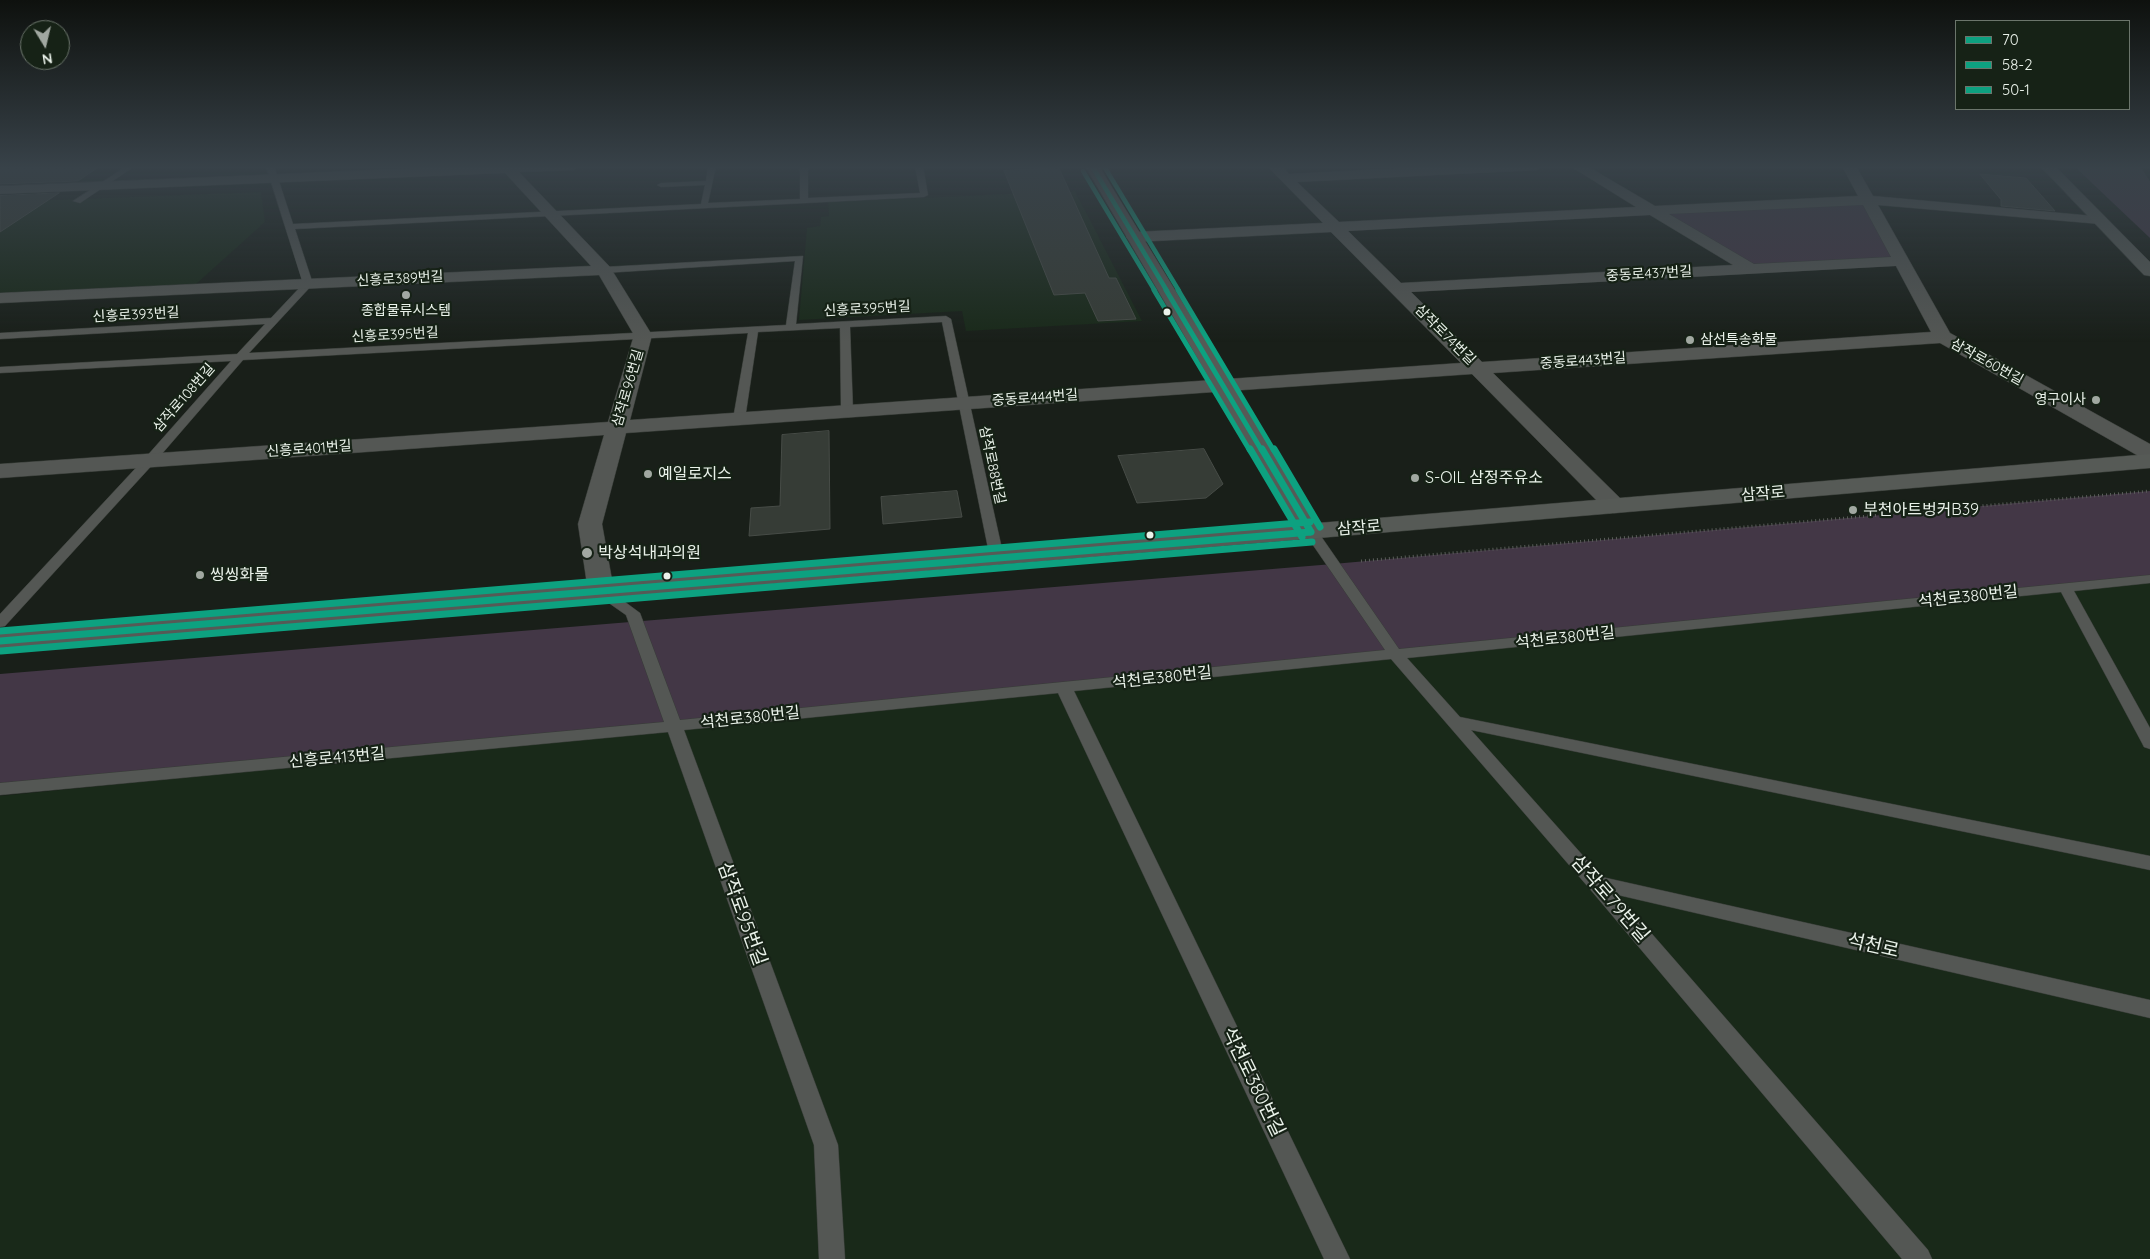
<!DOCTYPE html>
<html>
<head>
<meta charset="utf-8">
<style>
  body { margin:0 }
  #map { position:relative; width:2150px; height:1259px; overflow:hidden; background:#191f19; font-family:Quicksand,sans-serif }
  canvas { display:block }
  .legend { position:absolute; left:1955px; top:20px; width:175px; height:90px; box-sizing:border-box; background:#162216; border:1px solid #6b756b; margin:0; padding:6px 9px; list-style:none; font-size:15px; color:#eaf2ea }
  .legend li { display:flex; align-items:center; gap:10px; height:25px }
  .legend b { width:25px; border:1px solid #6b756b }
  .north { position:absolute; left:20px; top:20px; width:50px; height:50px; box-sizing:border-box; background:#162216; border:1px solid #6b756b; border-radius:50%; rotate:171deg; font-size:14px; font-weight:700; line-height:20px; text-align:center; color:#eaf2ea }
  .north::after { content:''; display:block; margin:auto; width:18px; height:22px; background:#a1a8a1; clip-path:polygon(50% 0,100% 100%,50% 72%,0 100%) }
</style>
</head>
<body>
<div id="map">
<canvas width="2150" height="1259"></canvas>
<ul class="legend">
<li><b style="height:6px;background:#0da180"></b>70</li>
<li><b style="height:6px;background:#0da180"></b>58-2</li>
<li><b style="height:6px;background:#0da180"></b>50-1</li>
</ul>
<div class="north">N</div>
</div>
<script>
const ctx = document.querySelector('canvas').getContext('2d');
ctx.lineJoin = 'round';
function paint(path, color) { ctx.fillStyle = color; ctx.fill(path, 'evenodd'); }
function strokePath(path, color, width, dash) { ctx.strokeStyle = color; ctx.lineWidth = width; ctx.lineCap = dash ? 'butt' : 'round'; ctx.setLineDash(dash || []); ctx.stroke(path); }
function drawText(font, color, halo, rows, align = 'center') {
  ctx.font = font + ' Quicksand,"Noto Sans KR",sans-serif'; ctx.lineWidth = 4.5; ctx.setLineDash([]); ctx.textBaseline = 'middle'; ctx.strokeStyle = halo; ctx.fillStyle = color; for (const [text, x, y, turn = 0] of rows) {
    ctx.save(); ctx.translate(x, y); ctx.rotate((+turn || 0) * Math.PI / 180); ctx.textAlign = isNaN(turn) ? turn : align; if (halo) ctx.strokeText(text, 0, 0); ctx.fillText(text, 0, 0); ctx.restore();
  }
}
paint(new Path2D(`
  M1075,191L1142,321L966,331L962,311L799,320L807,228L820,226L821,217L829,216L828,202Z
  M261,192L265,222L196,284L0,293V202Z
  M2150,581V1259H0V796Z`), '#192919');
paint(new Path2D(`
  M2074,166H2140L2150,181V238Z
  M1867,200L1900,261L1751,269L1653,210Z
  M2150,491V580L0,789V674L1333,564Z`), '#433746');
const building = new Path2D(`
  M0,166H100L78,181L0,184Z
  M1059,168L1109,278H1116L1136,319L1098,321L1085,293L1054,295L1004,171Z
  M1980,174L2026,178L2055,211L2001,206V200Z
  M59,193L0,232V196Z
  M829,431L830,529L749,536L751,508L780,506L782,435Z
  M1204,449L1223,484L1206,498L1137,503L1118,456Z
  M957,491L962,517L883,524L881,497Z`);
paint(building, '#363c36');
strokePath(building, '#474c47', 1);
const lane = new Path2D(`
  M127,166H135L80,203L73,201Z
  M266,166H274L293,224L701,204L705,185L661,187L657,185L661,183L706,181L708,166H716L708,203L800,199V166H808V198L920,193L915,166H923L928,195L924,197L295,229L313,284L249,353L786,325L795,261L604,273L600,270L604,267L803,256L796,324L946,316L951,319L1004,558L997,562L990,558L942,322L850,327L853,411L847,414L841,411L840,328L758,332L745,419L739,422L733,419L748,333L243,360L154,463L5,626L0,627V614L146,457L231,361L0,373V367L237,354L265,324L0,339V333L271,318L303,284Z
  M1311,528L1316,529L1399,649L2150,575V583L2074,591L2150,728V749L2144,747L2142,743L2061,592L1407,658L1460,717L2150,856V870L1471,730L1602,877L2150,1000V1018L1618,895L1928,1250L1932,1259H1902L1589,888L1391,659L1074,691L1350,1259H1324L1058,693L684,730L838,1145L845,1259H819L814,1145L668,732L0,795V783L664,722L626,615L596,594L594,591L596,588H606L640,613L680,720L1385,650L1304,532Z`);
const street = new Path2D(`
  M472,166H580L573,170L519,172L610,267L652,335L630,420L1461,363L1331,232L1134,242L1129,240L1126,237L1129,234L1134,232L1323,223L1267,166H1282L1289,174L1448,166H1543L1536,170L1297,182L1339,222L1636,207L1570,166H1587L1655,206L1858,196L1842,166H1856L1873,196L2105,217L2107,220L2105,223L2100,224L1878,205L1950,333L2150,444V460L2142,458L1940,343L1493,373L1623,501L1627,506L1623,511L1615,513L1607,511L1472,374L626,433L602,524L614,591L610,597L601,599L592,597L588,591L578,524L604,435L0,478V464L608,422L634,335L599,275L0,303V293L591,266L505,173L0,194V186ZM1863,205L1891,257L1754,264L1669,214ZM1650,215L1733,265L1401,283L1348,231ZM1896,266L1931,332L1482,362L1411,292Z`);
const secondary = new Path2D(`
  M1085,166H1099L1318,523L2150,454V468L0,649V633L1295,525Z
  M2040,166H2055L2150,262V276L2144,275Z`);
strokePath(lane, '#373c37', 1);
strokePath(street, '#373c37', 1);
strokePath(secondary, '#373c37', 1);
strokePath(new Path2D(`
  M1361,561L2150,491`), '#5a5d5a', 3, [1, 3]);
paint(lane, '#545754');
paint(street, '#545754');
paint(secondary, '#565a56');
strokePath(new Path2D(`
  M1092,166L1167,291`), '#0da180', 4.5);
strokePath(new Path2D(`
  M1166,290L1262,451`), '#0da180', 5);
strokePath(new Path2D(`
  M1262,449L1311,532
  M0,641L1311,532`), '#0da180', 7);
strokePath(new Path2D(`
  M1083,171L1155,291`), '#0da180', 4.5);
strokePath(new Path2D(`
  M1154,290L1250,451`), '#0da180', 5);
strokePath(new Path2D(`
  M1250,449L1302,537
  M1,651L1312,542`), '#0da180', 7);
strokePath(new Path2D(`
  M1104,166L1179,291`), '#0da180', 4.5);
strokePath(new Path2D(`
  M1178,290L1274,451`), '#0da180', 5);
strokePath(new Path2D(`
  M1274,449L1320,527
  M0,631L1310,522`), '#0da180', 7);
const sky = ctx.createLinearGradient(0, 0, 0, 342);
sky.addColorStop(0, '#0e110e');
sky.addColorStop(0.49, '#384249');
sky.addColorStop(1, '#38424900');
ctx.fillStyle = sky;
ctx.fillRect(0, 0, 2150, 342);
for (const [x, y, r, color] of [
  [406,295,5,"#a1a8a1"],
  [1167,312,4.5,"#eaf2ea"],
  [1690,340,5,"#a1a8a1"],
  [2096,400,5,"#a1a8a1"],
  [648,474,5,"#a1a8a1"],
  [1415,478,5,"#a1a8a1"],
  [1853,510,5,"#a1a8a1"],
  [1150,535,4.5,"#eaf2ea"],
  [587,553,6,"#a1a8a1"],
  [200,575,5,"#a1a8a1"],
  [667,576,4.5,"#eaf2ea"]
]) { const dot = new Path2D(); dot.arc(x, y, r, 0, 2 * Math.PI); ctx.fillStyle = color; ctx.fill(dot); strokePath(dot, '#162216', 2); }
drawText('14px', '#eaf2ea', '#162216', [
  ["중동로437번길",1649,274,-3],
  ["신흥로389번길",400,279,-3],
  ["신흥로395번길",867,309,-3],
  ["신흥로393번길",136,315,-3],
  ["신흥로395번길",395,335,-3],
  ["삼작로74번길",1445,335,45],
  ["중동로443번길",1583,361,-4],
  ["삼작로60번길",1987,362,29],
  ["삼작로96번길",628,388,-74],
  ["삼작로108번길",184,398,-49],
  ["중동로444번길",1035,398,-4],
  ["신흥로401번길",309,449,-4],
  ["삼작로88번길",992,465,78]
]);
drawText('14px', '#eaf2ea', '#162216', [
  ["종합물류시스템",406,311],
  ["삼선특송화물",1700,340,"left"],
  ["영구이사",2086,400,"right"]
]);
drawText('16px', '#eaf2ea', '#162216', [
  ["예일로지스",658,474],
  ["S-OIL 삼정주유소",1425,478],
  ["부천아트벙커B39",1863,510],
  ["박상석내과의원",598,553],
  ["씽씽화물",210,575]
], 'left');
drawText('16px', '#eaf2ea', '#162216', [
  ["삼작로",1763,494,-5],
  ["삼작로",1359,528,-5],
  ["석천로380번길",1968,597,-6],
  ["석천로380번길",1565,638,-6],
  ["석천로380번길",1162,678,-6],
  ["석천로380번길",750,718,-6],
  ["신흥로413번길",337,758,-5]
]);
drawText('19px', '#eaf2ea', '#162216', [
  ["삼작로79번길",1610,899,49],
  ["삼작로95번길",742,914,70],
  ["석천로",1873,946,13],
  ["석천로380번길",1253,1082,64]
]);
</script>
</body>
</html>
